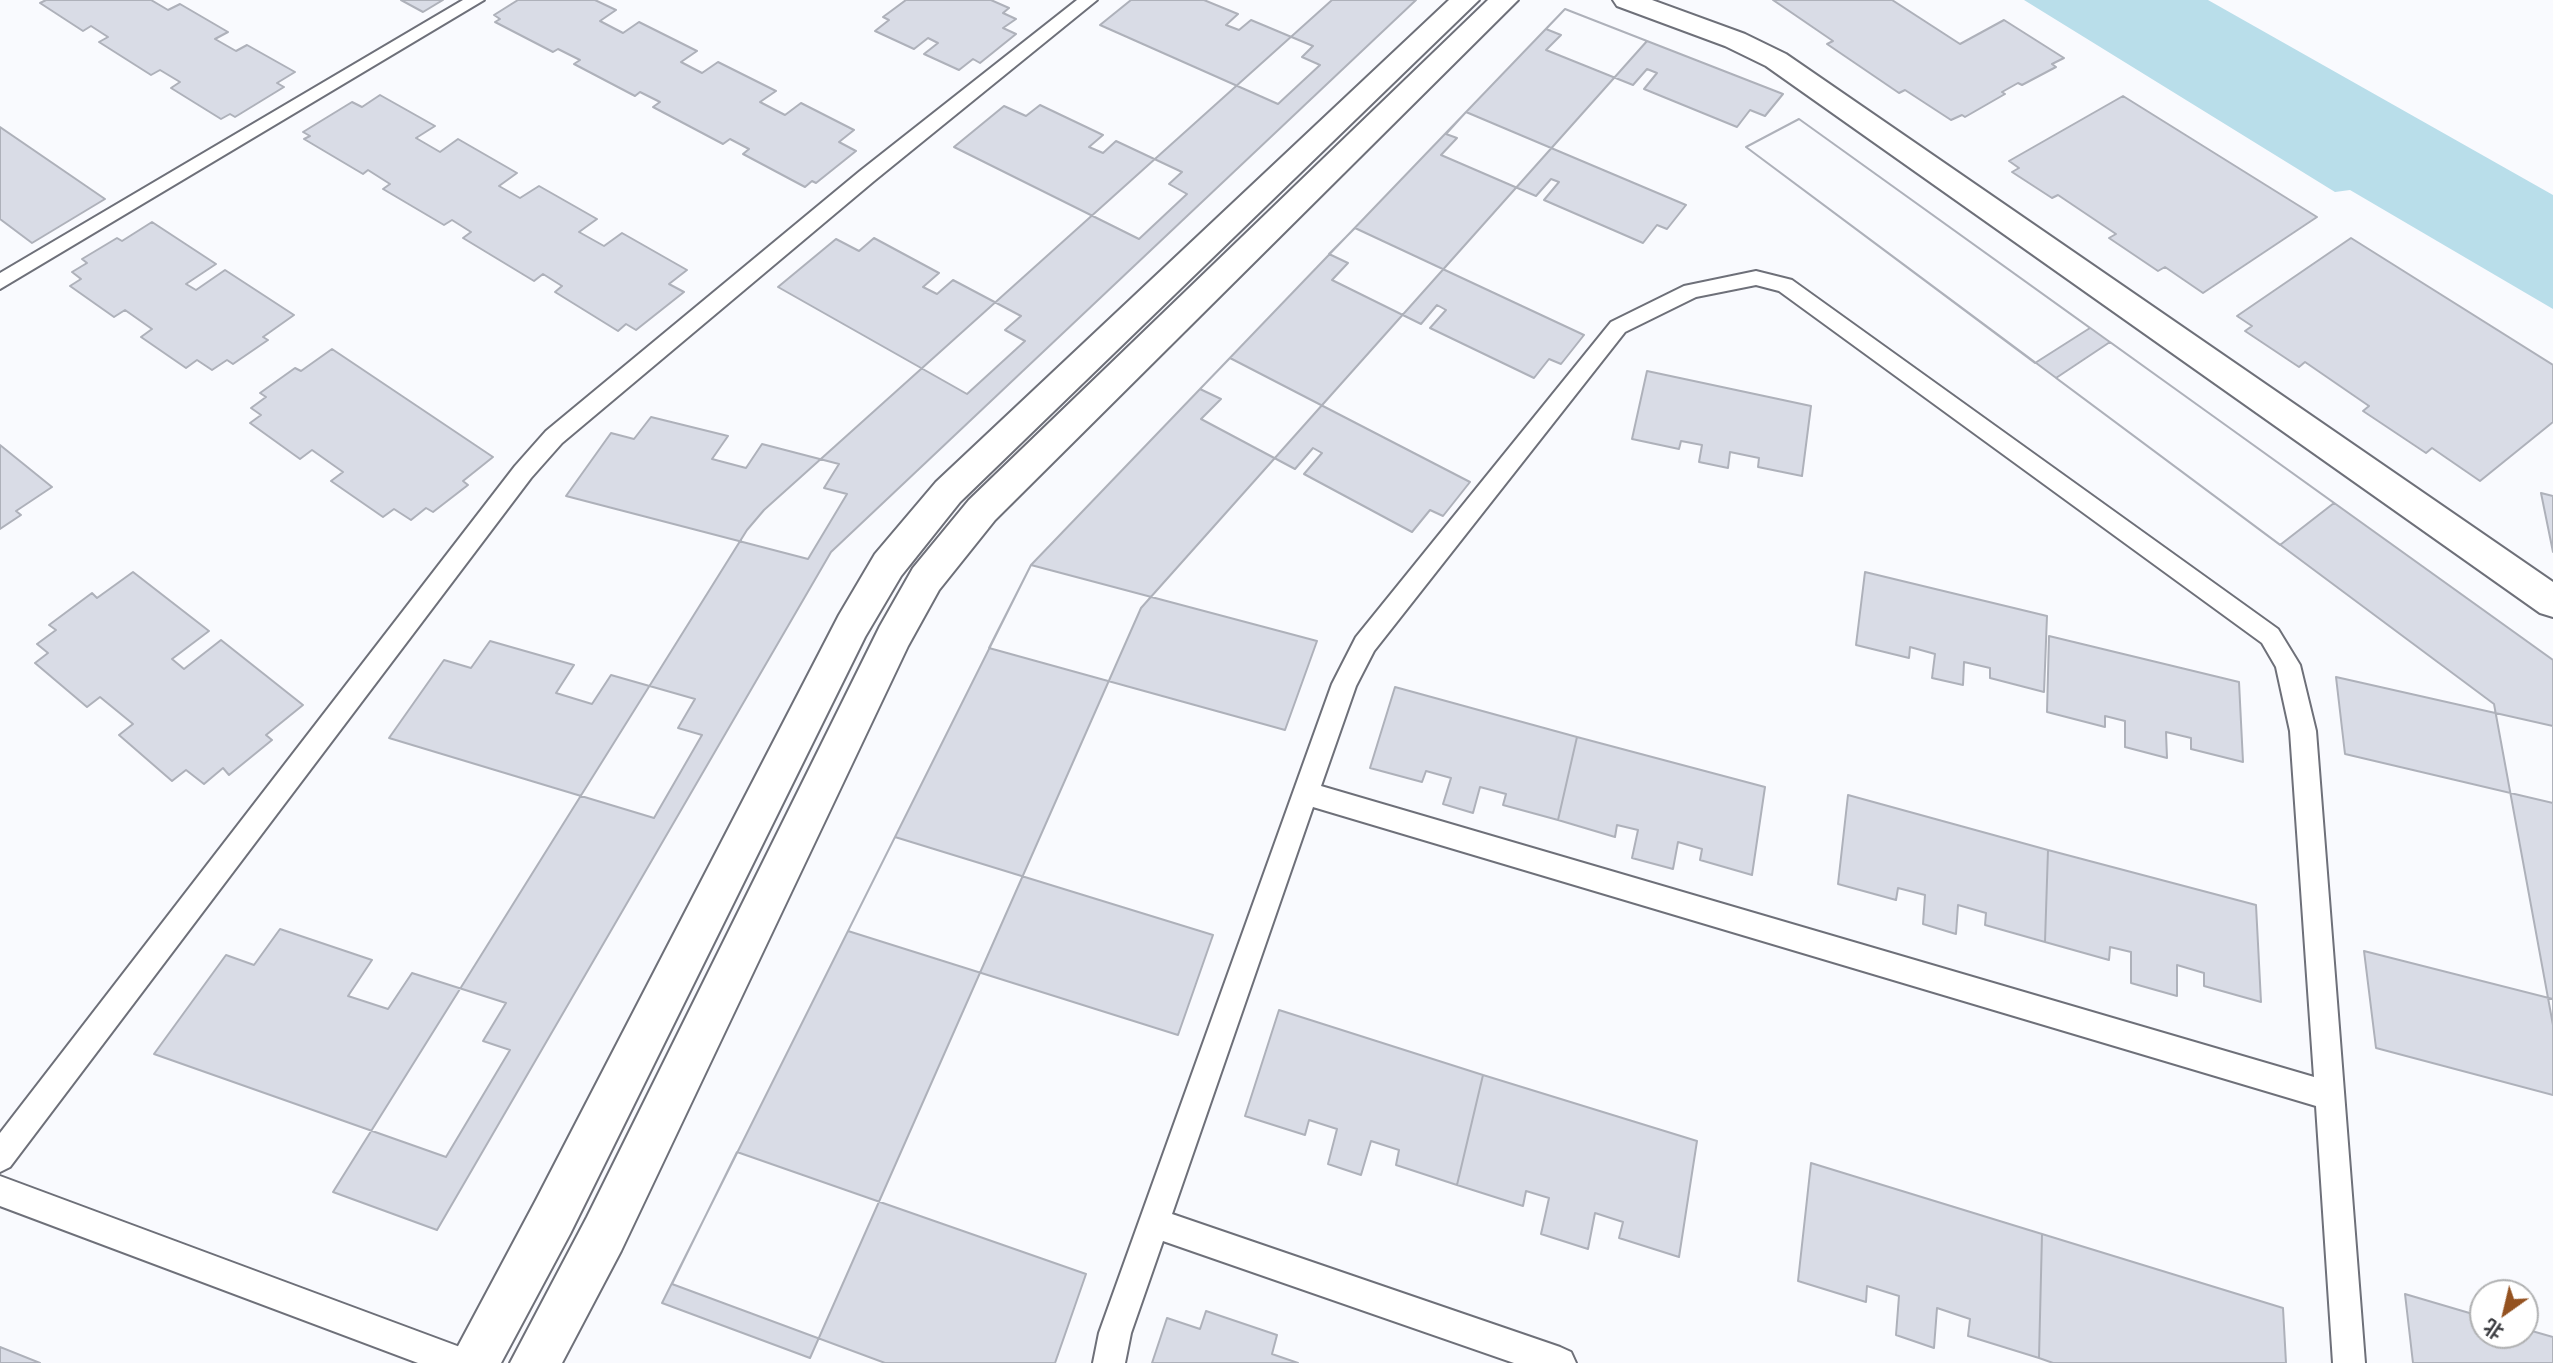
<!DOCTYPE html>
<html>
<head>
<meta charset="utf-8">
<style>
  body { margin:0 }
  #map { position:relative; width:2553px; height:1363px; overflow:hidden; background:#f9fafe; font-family:"Open Sans","Noto Sans SC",sans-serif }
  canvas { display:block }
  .north { position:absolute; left:2469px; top:1279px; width:70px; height:70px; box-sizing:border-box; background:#fff; border:2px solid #b0b1b2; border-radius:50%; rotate:214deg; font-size:19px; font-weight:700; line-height:28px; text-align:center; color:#3a3b3f }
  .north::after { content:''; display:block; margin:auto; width:24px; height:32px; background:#945220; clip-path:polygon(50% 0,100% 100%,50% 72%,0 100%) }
</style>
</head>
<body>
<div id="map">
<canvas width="2553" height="1363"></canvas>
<div class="north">北</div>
</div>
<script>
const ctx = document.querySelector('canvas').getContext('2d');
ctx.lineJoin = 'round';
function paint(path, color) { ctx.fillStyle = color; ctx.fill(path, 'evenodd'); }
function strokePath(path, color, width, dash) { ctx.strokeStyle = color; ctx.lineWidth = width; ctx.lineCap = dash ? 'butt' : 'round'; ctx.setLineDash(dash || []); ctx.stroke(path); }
paint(new Path2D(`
  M2024,0H2208L2553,195V309L2350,190L2335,192Z`), '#b9deea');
const building = new Path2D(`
  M46,0H151L168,10L180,4L228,32L215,39L236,51L247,45L295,72L277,83L284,87L235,117L230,114L221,119L171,88L180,82L160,70L151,75L99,42L108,37L91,26L83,31L40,3Z
  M401,0H443L423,12Z
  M518,0H595L616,10L600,21L623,33L639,22L697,51L681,62L702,73L718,62L776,91L760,102L785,115L801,103L854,130L839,142L856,151L816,183L812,181L805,187L743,154L749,149L730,139L723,144L653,107L660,102L640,92L635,96L574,64L580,60L558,49L553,52L495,22L500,19L494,15Z
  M906,0H991L1009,8L1003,13L1016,19L1003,28L1016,34L980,63L973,59L959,70L924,54L938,43L928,38L914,49L875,31L889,20L883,17Z
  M1131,0H1204L1238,14L1226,25L1239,30L1251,20L1313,46L1302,57L1320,65L1278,104L1100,25Z
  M1332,0H1416L831,552L437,1230L333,1192L747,530L764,510Z
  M1773,0H1892L1960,44L2004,20L2064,58L2052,64L2056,67L2022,85L2018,83L2002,92L2005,94L1965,117L1962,115L1951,120L1905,90L1899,93L1827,44L1833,41Z
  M1565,9L1647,41L1141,608L810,1358L662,1303L1031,565Z
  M1565,9L1647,41L1783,94L1765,116L1750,110L1737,127L1644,89L1657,73L1647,69L1633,85L1546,50L1561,35L1546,29Z
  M380,95L435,126L416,138L440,152L458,139L517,173L499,186L520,198L539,186L597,219L579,232L604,246L622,233L687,270L669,284L684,292L636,330L626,324L618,331L555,292L562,286L543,274L534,281L463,238L471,232L452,220L444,225L383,189L390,184L368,170L363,174L304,139L310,136L303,132L352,102L362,107Z
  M2123,96L2317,217L2203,293L2165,267L2158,271L2109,238L2116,234L2058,195L2052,198L2012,172L2019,168L2009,161Z
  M1040,105L1103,135L1089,147L1103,153L1116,141L1182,172L1169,184L1187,194L1139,239L954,147L1004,106L1026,116Z
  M1466,112L1686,205L1667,229L1657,225L1643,243L1544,200L1559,182L1551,179L1536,196L1441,155L1457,138L1446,134Z
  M1799,119L2090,328L2035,363L1746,147Z
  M1799,119L2553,660V1025L2494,704L1746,147Z
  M0,127L105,199L32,243L0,219Z
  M152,222L216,264L186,284L196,290L225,270L294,315L263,337L268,340L233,364L227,360L212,370L197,360L186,368L141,337L152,329L125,310L114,317L70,286L81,279L72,272L87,263L82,259L117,238L122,241Z
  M1355,228L1584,335L1561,364L1549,359L1534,378L1430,328L1446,310L1437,305L1421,324L1332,280L1348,263L1329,254Z
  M874,238L939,273L923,287L937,294L953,280L1021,316L1005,330L1025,341L967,394L778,287L836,239L859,251Z
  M2351,238L2553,365V422L2480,481L2432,448L2426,453L2363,411L2369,406L2305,362L2299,367L2245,331L2252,326L2237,316Z
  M2110,342L2334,503L2280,545L2056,378Z
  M332,349L493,457L463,481L468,485L433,512L426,508L411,520L394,509L383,517L331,481L343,472L312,450L300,459L250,423L261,415L251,408L266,397L260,393L295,368L301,371Z
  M1230,358L1470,482L1443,516L1430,510L1412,532L1304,474L1322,453L1313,448L1295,469L1201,419L1221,399L1200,389Z
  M1647,371L1811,406L1802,476L1758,467L1759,458L1730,452L1728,468L1699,462L1702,445L1681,441L1679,449L1632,439Z
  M651,417L728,436L712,459L746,468L762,444L839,464L824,488L847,494L808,559L566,496L611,433L634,439Z
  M0,445L52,487L16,511L21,515L0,529Z
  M2541,493L2553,496V552Z
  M1031,565L1317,641L1285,730L989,648Z
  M133,572L209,631L172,659L184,669L221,640L303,705L266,735L272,740L229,775L223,768L204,784L186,770L172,781L119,735L133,724L100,697L87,707L35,663L48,653L37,644L56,630L49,625L92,593L97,598Z
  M1865,572L2047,616L2044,692L1990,678V668L1964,662L1963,685L1932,678L1935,654L1910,647L1909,658L1856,645Z
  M2049,636L2239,682L2243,762L2191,749V738L2166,732L2167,758L2125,747V721L2105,716V727L2047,712Z
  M490,641L574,665L556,693L592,704L611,675L695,699L678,728L702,735L654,818L389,738L444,660L471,668Z
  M2336,677L2553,726V803L2345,754Z
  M1395,687L1577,737L1558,820L1503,805L1506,794L1480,787L1473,813L1443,804L1451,778L1426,771L1422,782L1370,768Z
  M1577,737L1765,787L1752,875L1700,860L1702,849L1678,842L1673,869L1632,858L1638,830L1617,825L1615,837L1558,820Z
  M1848,795L2048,850L2045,942L1985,925L1986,913L1958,905L1956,934L1923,924L1925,895L1898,888L1896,900L1838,884Z
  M895,837L1213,935L1178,1035L848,931Z
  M2048,850L2256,905L2261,1002L2204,986V973L2177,965V996L2131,983V952L2110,947L2109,960L2045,942Z
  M280,929L372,960L348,996L388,1009L412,973L506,1003L483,1041L510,1050L446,1157L154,1054L226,955L254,965Z
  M2364,951L2553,999V1095L2376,1048Z
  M1279,1010L1483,1075L1457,1185L1396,1165L1399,1150L1371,1141L1361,1175L1328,1164L1337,1129L1309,1120L1305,1135L1245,1116Z
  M1483,1075L1697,1141L1679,1257L1619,1238L1623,1222L1595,1213L1588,1249L1541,1234L1549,1198L1526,1191L1523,1206L1457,1185Z
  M737,1152L1086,1274L1055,1363H885L672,1284Z
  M1811,1163L2042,1234L2039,1358L1968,1336L1970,1319L1937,1308L1934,1348L1896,1335L1899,1296L1867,1286L1866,1302L1798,1281Z
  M2042,1234L2283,1308L2286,1363H2053L2039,1358Z
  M2405,1294L2483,1317V1335H2525V1329L2553,1337V1363H2413Z
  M1206,1311L1277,1335L1272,1354L1298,1363H1152L1167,1318L1200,1329Z
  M0,1347L40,1363H0Z`);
paint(building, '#d9dce6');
strokePath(building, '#aeb1ba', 2);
const service = new Path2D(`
  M463,0H484L0,289V273Z
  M1077,0H1097L874,181L562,443L531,478L10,1167L0,1172V1133L515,466L546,431L860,171Z
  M1756,271L1792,280L2278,629L2300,665L2316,731L2365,1363H2333L2316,1106L1313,807L1172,1214L1560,1347L1571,1352L1576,1363H1514L1163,1241L1131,1333L1125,1363H1093L1099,1333L1332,684L1356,637L1611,322L1684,286ZM1756,285L1779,291L2262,643L2276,667L2290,731L2314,1077L1321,786L1356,686L1374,651L1625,332L1696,297Z
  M0,1176L460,1347L471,1352L476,1363H418L0,1206Z`);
const minor = new Path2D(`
  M1613,0H1652L1745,34L1786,54L2553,582V617L2540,613L1766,66L1725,46L1617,6Z`);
const tertiary = new Path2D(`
  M1449,0H1479L960,502L901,576L865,637L570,1234L501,1363H449L536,1200L839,615L875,554L936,482Z
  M1488,0H1518L995,520L939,590L908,646L621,1251L562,1363H510L587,1217L880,626L913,568L969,500Z`);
strokePath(service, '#6e7079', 4);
strokePath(minor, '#6e7079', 4);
strokePath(tertiary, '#6e7079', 4);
paint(service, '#fff');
paint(minor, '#fff');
paint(tertiary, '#fff');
</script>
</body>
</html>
